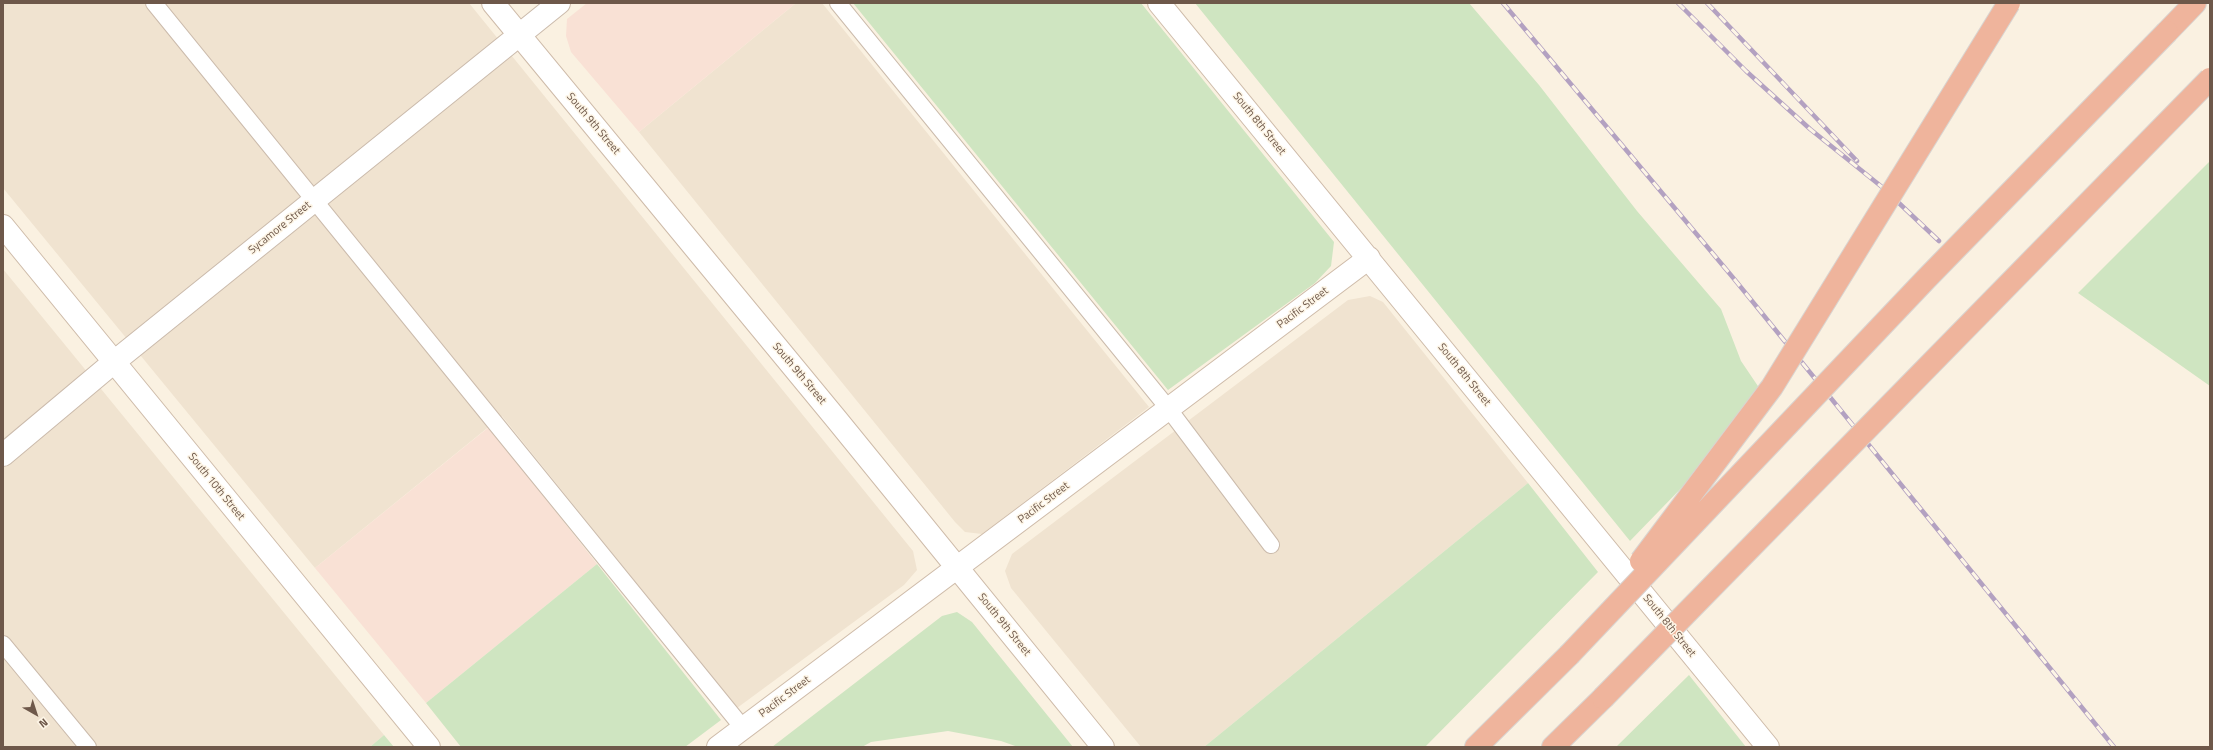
<!DOCTYPE html>
<html>
<head>
<meta charset="utf-8">
<style>
  body { margin:0 }
  #map { position:relative; width:2213px; height:750px; overflow:hidden; background:#faf1e1; font-family:"Titillium Web",sans-serif }
  canvas { display:block }
  .frame { position:absolute; inset:0; border:4px solid #6e584a; pointer-events:none }
  .north { position:absolute; left:16px; top:694px; width:40px; height:40px; -webkit-text-stroke:3px #fdf5e6; paint-order:stroke; rotate:141deg; font-size:11px; font-weight:700; line-height:16px; text-align:center; color:#6e584a }
  .north::after { content:''; display:block; margin:auto; width:14px; height:18px; background:#6e584a; clip-path:polygon(50% 0,100% 100%,50% 72%,0 100%) }
</style>
</head>
<body>
<div id="map">
<canvas width="2213" height="750"></canvas>
<div class="frame"></div>
<div class="north">N</div>
</div>
<script>
const ctx = document.querySelector('canvas').getContext('2d');
ctx.lineJoin = 'round';
function paint(path, color) { ctx.fillStyle = color; ctx.fill(path, 'evenodd'); }
function strokePath(path, color, width, dash) { ctx.strokeStyle = color; ctx.lineWidth = width; ctx.lineCap = dash ? 'butt' : 'round'; ctx.setLineDash(dash || []); ctx.stroke(path); }
function drawText(font, color, halo, rows, align = 'center') {
  ctx.font = font + ' "Titillium Web",sans-serif'; ctx.lineWidth = 3; ctx.setLineDash([]); ctx.textBaseline = 'middle'; ctx.strokeStyle = halo; ctx.fillStyle = color; for (const [text, x, y, turn = 0] of rows) {
    ctx.save(); ctx.translate(x, y); ctx.rotate((+turn || 0) * Math.PI / 180); ctx.textAlign = isNaN(turn) ? turn : align; if (halo) ctx.strokeText(text, 0, 0); ctx.fillText(text, 0, 0); ctx.restore();
  }
}
paint(new Path2D(`
  M3,3H469L913,551L917,570L904,585L737,708L502,416L315,568L3,188Z
  M796,3H822L1149,407L982,534L965,532L955,522L639,132Z
  M3,269L384,735L370,747H3Z
  M1370,296L1383,302L1528,483L1204,747H1141L1011,588L1005,571L1012,554L1348,300Z`), '#f0e3d0');
paint(new Path2D(`
  M587,3H796L639,132L571,52L566,36L567,19Z
  M489,427L597,564L426,703L315,568Z`), '#f9e1d5');
paint(new Path2D(`
  M853,3H1141L1334,242L1331,266L1315,283L1168,390Z
  M1195,3H1469L1539,85L1637,211L1721,309L1741,361L1764,395L1691,478L1630,541Z
  M2210,161V386L2078,293Z
  M1528,483L1598,572L1425,747H1204Z
  M597,564L721,720L685,747H461L426,703Z
  M957,612L972,622L1073,747H1018L1001,741L948,731L871,742L862,747H772L942,616Z
  M1689,675L1746,747H1616Z
  M384,735L394,747H370Z`), '#cfe5c1');
const lane = new Path2D(`
  M154,3L743,728
  M838,3L1168,408L1271,545
  M3,644L88,747`);
const street = new Path2D(`
  M3,455L114,362L559,3`);
const secondary = new Path2D(`
  M493,3L837,420L1103,747
  M1159,3L1768,747
  M3,226L429,747
  M718,747L1369,258`);
const highway = new Path2D(`
  M2167,32L2195,3
  M1476,747L1569,655
  M1553,747L1603,698`);
strokePath(lane, '#cbbbac', 18);
strokePath(street, '#cbbbac', 24);
strokePath(secondary, '#cebba9', 24);
strokePath(highway, '#d9d4d0', 24);
strokePath(lane, '#fff', 16);
strokePath(street, '#fff', 22);
strokePath(secondary, '#fff', 22);
strokePath(highway, '#efb49c', 22);
const rail = new Path2D(`
  M1503,3L1735,280L2114,747
  M1678,3L1746,71L1810,129L1882,187L1939,241
  M1707,3L1857,161`);
strokePath(rail, '#b3a1c1', 4.5);
strokePath(rail, '#fdf5e6', 3, [9]);
const highwayBridge = new Path2D(`
  M1641,561L1772,387L2009,3
  M1569,655L1926,279L2167,32
  M1603,698L2210,79`);
strokePath(highwayBridge, '#d9d4d0', 24, []);
strokePath(highwayBridge, '#efb49c', 22);
drawText('11px', '#6e584a', '#fdf5e6', [
  ["South 9th Street",593,124,50],
  ["South 8th Street",1259,124,51],
  ["Sycamore Street",280,228,-39],
  ["Pacific Street",1303,308,-37],
  ["South 9th Street",799,374,50],
  ["South 8th Street",1464,375,51],
  ["South 10th Street",216,487,51],
  ["Pacific Street",1044,503,-37],
  ["South 9th Street",1004,625,51],
  ["South 8th Street",1669,626,51],
  ["Pacific Street",785,697,-37]
]);
</script>
</body>
</html>
